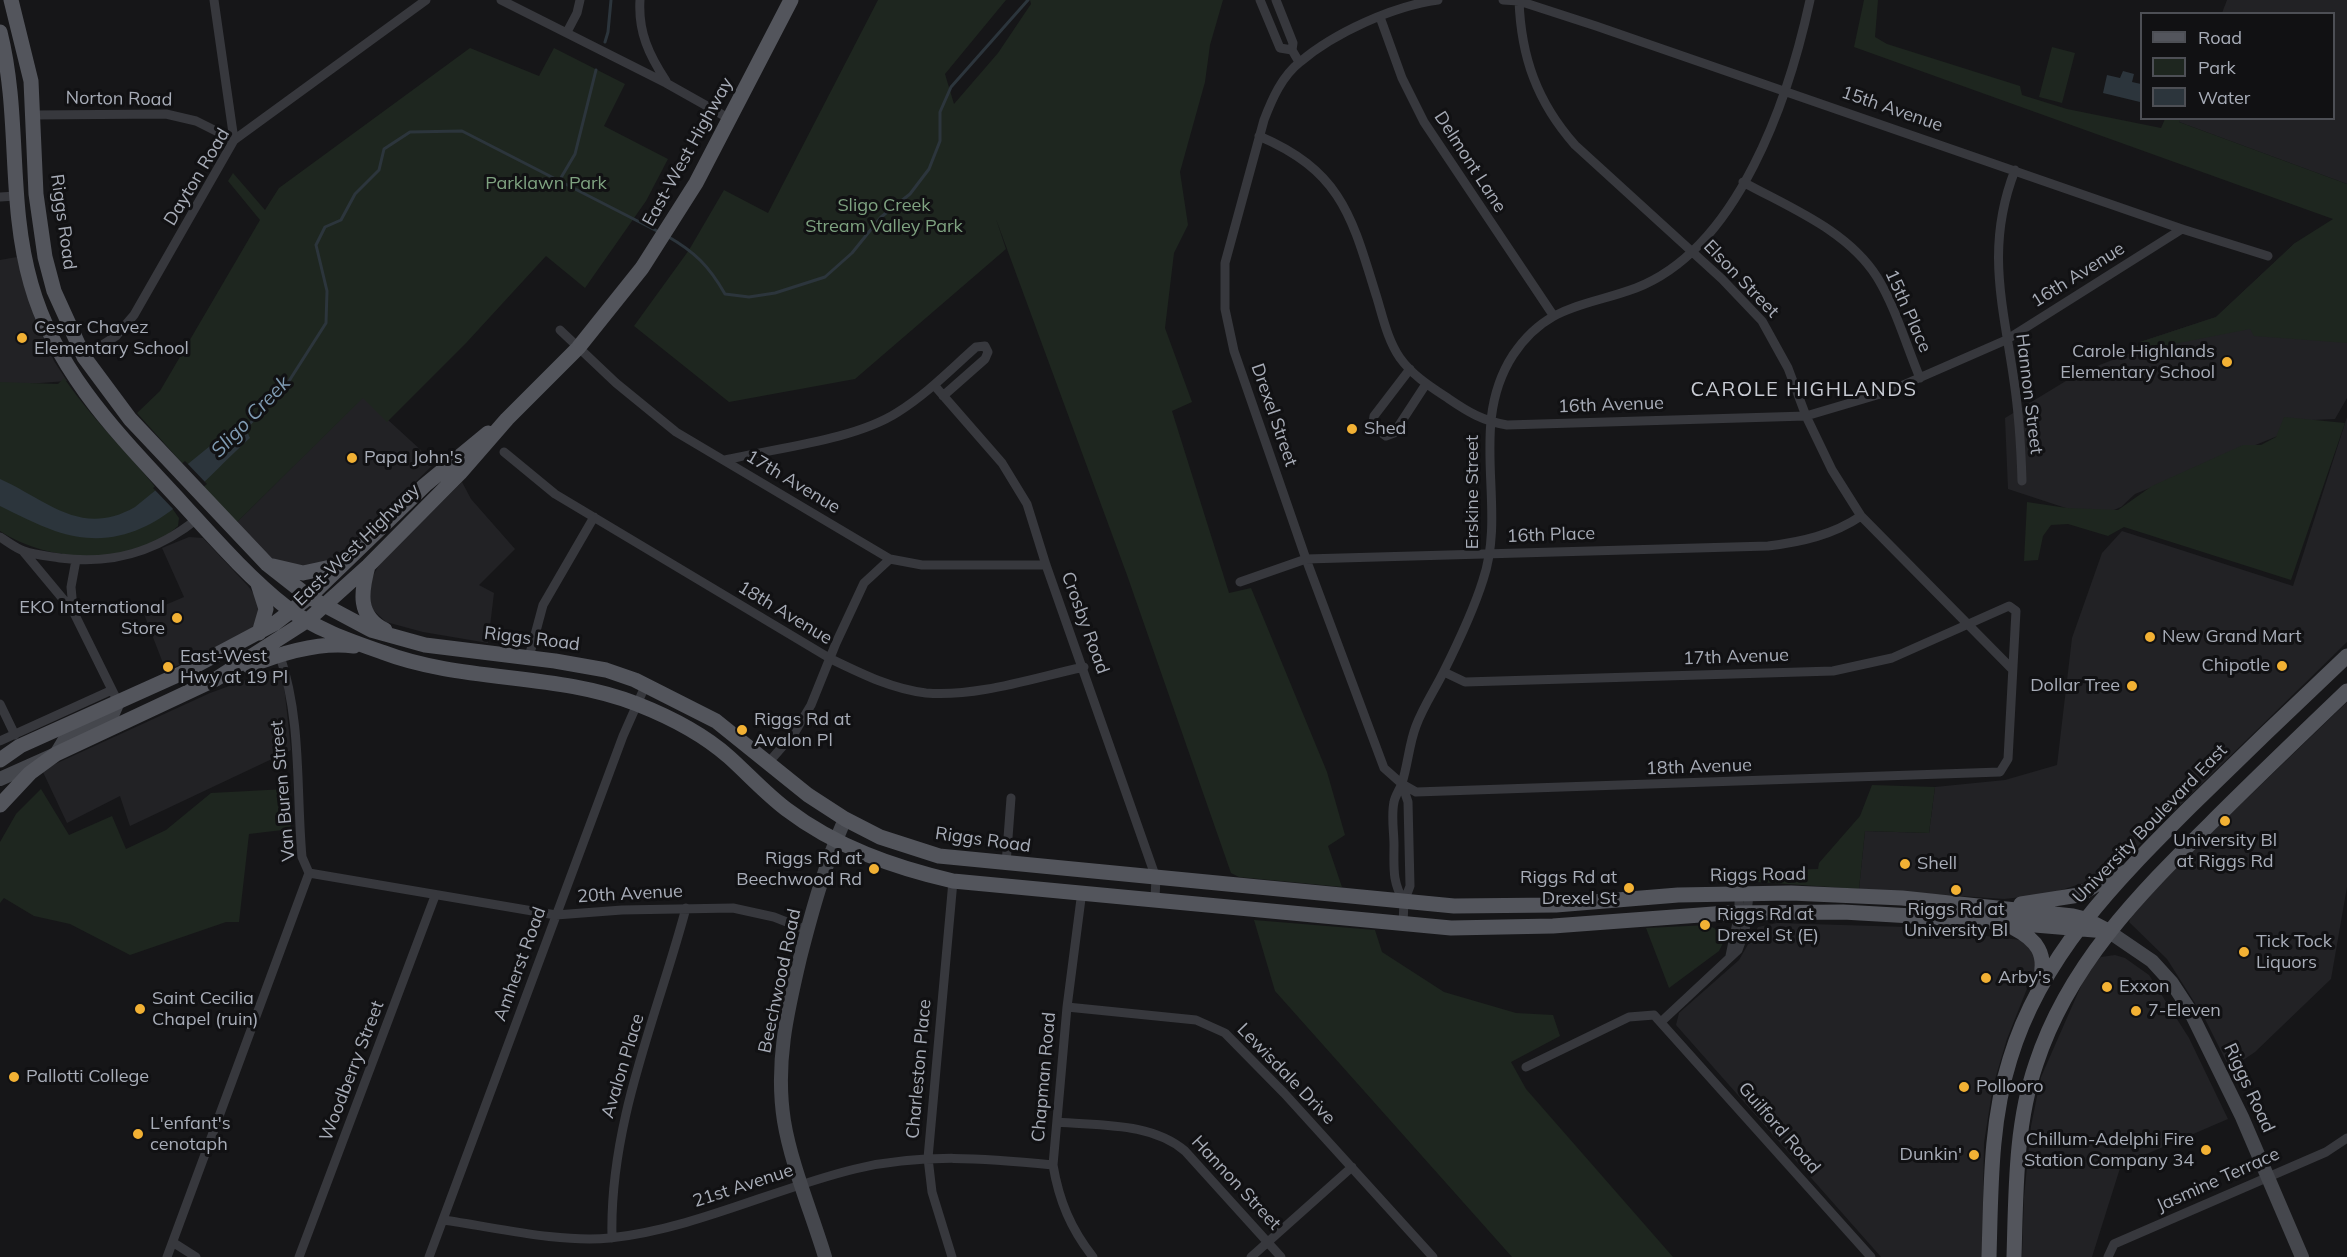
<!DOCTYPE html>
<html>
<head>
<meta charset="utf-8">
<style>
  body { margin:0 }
  #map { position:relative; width:2347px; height:1257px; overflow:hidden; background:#161618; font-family:Mulish,sans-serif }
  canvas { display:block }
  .legend { position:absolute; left:2140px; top:12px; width:195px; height:108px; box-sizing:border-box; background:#111113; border:2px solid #4d4f55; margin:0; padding:8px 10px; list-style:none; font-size:18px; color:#a8adb8 }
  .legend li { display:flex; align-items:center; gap:12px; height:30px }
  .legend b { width:30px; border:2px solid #4d4f55 }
</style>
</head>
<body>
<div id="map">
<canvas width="2347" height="1257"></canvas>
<ul class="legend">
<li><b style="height:8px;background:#53555c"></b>Road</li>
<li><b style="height:16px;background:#1e261f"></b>Park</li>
<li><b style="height:16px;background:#2c353c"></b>Water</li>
</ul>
</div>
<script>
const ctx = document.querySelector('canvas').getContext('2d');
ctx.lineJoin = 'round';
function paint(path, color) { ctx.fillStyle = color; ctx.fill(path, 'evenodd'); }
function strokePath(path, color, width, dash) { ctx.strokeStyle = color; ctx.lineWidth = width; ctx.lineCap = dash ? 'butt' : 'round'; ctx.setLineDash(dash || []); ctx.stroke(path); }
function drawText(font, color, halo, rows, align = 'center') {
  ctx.font = font + ' Mulish,sans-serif'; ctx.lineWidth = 6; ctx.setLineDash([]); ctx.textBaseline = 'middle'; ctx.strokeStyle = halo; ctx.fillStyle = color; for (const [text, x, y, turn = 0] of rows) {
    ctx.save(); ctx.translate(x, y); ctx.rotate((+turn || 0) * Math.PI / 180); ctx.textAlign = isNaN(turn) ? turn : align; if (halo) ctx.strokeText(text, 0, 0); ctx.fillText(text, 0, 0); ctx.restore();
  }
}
paint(new Path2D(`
  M2227,0H2347V184L2179,122L2181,118H2334V14L2222,13Z
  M2347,229V398L2335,419L2290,421L2280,435L2135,494L2121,507L2109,512L2087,515L2008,489L2005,418L2079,373L2133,352L2140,342L2216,317L2295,243Z
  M17,257L34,316L54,361L67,381L0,386V260Z
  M363,397L435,463L336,559L317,568L275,562L236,523Z
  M2347,417V642L2132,852L2104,873L2083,883L2049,894L2004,899L1859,889L1865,831L1929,833L1935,787L2005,780L2057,765L2072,638L2102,553L2122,531L2293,586Z
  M462,482L471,499L515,549L479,585L494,593L488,643L423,632L386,622L372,609L369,598V583L379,565Z
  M189,537L203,538L248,586L260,602L262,616L254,627L230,641L166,671L144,614L184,597L162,548Z
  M273,670L279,675L284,685L291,750L130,826L120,796L67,823L42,770L210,693Z
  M2347,702V887L2331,979L2255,1052L2230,1069L2205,1019L2167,959L2129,922L2136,905Z
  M1777,923L1907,927L2021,940L2033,951L2036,966L2007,1039L1993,1086L1984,1143L1982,1257H1881L1676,1025L1679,1013L1739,960L1758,927Z
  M2115,955L2125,958L2149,975L2189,1038L2228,1119L2121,1165L2092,1257H2022L2024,1197L2031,1126L2041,1077L2088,970L2101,957Z`), '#222225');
paint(new Path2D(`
  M878,0H1006L945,74L954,104L998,53L1031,4L1030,0H1223L1210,45L1205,82L1180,172L1188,225L1174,253L1165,328L1192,402L1172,411L1229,593L1251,588L1327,772L1345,835L1328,846L1342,887L1239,877L1231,873L1127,575L996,219L1006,249L855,379L729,402L634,326L689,250L724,190L768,213Z
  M1864,0H1878L1875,37L1887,44L2020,86L2022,95L2067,109L2161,128L2165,119H2181L2179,122L2347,184V343L2254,336L2250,329L2133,352L2140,342L2216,317L2295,243L2333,219L1854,47Z
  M2052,47L2075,53L2062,103L2039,97Z
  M470,48L539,76L554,48L625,84L604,126L668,159L646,201L585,288L546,256L467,342L387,422L363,398L236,523L137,413L160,391L260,220L228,181L233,173L265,210L279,188Z
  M64,378C98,428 144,467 179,518L178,526C133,568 49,563 0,531V382L58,384Z
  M2284,417L2345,423L2291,580L2124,527L2108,536L2068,524L2051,525L2043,536L2038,560L2024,561L2027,502L2067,508L2118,510L2152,486L2243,445H2261L2276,437Z
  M1872,785L1935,787L1929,833L1865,831L1859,889L1758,882L1761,871L1818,869L1819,863L1860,816Z
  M41,789L69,835L112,816L126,849L166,830L211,793L286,789L291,829L249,834L239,922H226L130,955L70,924L34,916L4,898L0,903V842L16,814Z
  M1254,920L1375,930L1382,952L1444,992L1516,1013L1553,1015L1560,1036L1511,1062L1526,1089L1673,1257H1512L1275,991Z
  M1709,925L1720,932L1723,943L1719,951L1669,988L1646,928Z`), '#1e261f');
paint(new Path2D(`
  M2123,71L2134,74L2132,82L2141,84L2140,102L2103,93L2107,75L2120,78Z
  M242,420L250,438C192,490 145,561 55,531C36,524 18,515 0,506V479C47,500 81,538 135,507Z`), '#2c353c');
paint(new Path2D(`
  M185,461L207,484L175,511L153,488Z`), '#161618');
strokePath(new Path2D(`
  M605,42L608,32L611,0
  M559,181L575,154L596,70
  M667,236C695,252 709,266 725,294L749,297L775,293L825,277L852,253L881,217L910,194L929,169L940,141V112L951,87L1028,0
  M244,430L289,381L326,323L327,291L316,245L325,227L341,220L355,194L379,170L384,149L410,132L462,131L659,232`), '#2c353c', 3);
strokePath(new Path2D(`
  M214,0L234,140
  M501,0L666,83L730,119
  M640,0C638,32 649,55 666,81
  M1260,0L1280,48L1292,50
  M1276,0L1293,43L1292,50L1299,62
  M1503,0L1519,1L1596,26L2182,229L2268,256
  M1519,0C1521,57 1537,102 1575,145L1722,279L1762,321L1788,368L1806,416L1832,470L1861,516L2012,669
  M1380,17L1402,78L1424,122L1553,315
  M567,32L577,13L580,0
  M34,115L166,114L196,121L234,140
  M1259,136C1343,172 1352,218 1377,298C1383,318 1388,341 1400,358C1413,376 1431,387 1449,399C1468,412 1483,421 1507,425L1806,416L1887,392L2006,340L2182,229
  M2015,170C1985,247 2003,304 2014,381C2019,414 2021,447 2022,481
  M1743,182C1790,208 1847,230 1877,277C1896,308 1906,345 1920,378
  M0,197L16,196
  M560,330L616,383L676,432L890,559L922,565H1046
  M84,357L116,336L134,315L234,140L426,0
  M1410,369L1374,416L1373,423L1375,428L1386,436L1394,433L1426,384
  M934,385L1002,463L1027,504L1046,565L1156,878L1155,898
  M504,452L555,494L831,659C862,674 892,689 926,693C978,697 1033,678 1084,667
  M725,460C776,448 855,440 898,412C927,394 951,369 976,347L985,346L988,352L985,359L943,396
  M0,537C7,541 15,548 24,551C35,555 48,556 60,558C112,565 156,552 197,519
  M23,551L73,611L118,702
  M1240,582L1306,559L1768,546C1801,542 1833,535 1861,516
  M73,608L71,587L76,560
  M529,657L543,605L594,517
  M0,704L15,735
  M0,741L112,690
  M769,762L795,732L811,705L836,643L864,583L890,559
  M1402,784L1416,792L2000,772L2008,759L2016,611L2009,606L1892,658L1833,671L1465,682L1444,672
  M1006,864L1011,798
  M309,873L556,915L622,910L733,908L774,917L807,930
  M1082,891L1067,1007L1053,1165C1059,1201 1071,1229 1093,1257
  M1404,902C1392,881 1394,869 1394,845C1394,832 1391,816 1394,802C1395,796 1400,789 1402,783C1408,764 1409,744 1416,726C1423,707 1434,691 1443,673C1458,643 1473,612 1483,580C1508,506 1467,426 1513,355C1547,304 1585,307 1636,288C1739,248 1789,97 1810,0
  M1403,923L1404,902L1410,886L1408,802L1402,784L1384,768L1306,559L1234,351L1225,309V263L1264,120C1272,99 1282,76 1300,62C1334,33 1393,6 1438,0
  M1730,956L1739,913V895
  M1067,1007L1196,1020L1225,1033L1284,1093L1433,1257
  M1662,1021L1738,950L1745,931L1749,895
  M1526,1067L1629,1017L1654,1015L1871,1257
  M1057,1122C1099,1126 1151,1122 1185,1151L1281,1257
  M443,1220C494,1227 559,1243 610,1238C694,1229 773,1189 855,1169C921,1153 986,1158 1053,1165
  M612,1238C609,1123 657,1017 686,908
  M174,1243L196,1257
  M167,1257L309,873L302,857C296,790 302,721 280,656
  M299,1257L435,896
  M429,1257L623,736L646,684
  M952,1257L932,1192L928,1158L953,881
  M1251,1257L1352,1167
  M2108,1257L2114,1244L2326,1152L2347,1138`), '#37383d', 9);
strokePath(new Path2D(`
  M0,779L56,754L65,739L110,720L118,702
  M2108,931L2152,961L2172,983L2189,1009L2242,1117L2302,1257
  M825,1257C812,1214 791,1164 784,1121C775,1064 787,1013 800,958C812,911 825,864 845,819`), '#45474d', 14);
strokePath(new Path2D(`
  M11,0L31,81L36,194L45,257L54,291L84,357L130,419L267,564L309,597L371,630L425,645L555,661L606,670L635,680L716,721L808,795L845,819L880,837L939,856L1454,906L1556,905L1678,895L1791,893L1902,898L2073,916L2085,919L2108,931
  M0,32C21,116 7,201 31,284C56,373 120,436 181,502C214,538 248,577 286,607C313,628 350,641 382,652C463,683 556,672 637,704C670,717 702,733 729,757C748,774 765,793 786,809C836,847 893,867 953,881L1451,928L1553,926L1727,913L1843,912L1964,919L2106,931
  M273,566L303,573L340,565
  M368,566C361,592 357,616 385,630
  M258,584L266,609L259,633
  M249,666C281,653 319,641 354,646
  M0,760L20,746L180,674L274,624L309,597L425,485L488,433
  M0,805L30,773L56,754L216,679L308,620L368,566L460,473L507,419L578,348L642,268L696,183L791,0
  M2021,904L2079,895L2118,871
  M2014,928C2037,940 2047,954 2040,980
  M1989,1257C1991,1191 1990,1122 2010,1059C2041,956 2116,881 2190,807C2242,756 2294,706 2347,656
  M2014,1257C2016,1193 2015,1125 2036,1064C2068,966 2138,895 2210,824C2255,779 2301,735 2347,691`), '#53555c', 15);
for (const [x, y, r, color] of [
  [22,338,6,"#f2b134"],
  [2227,362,6,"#f2b134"],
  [1352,429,6,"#f2b134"],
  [352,458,6,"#f2b134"],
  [177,618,6,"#f2b134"],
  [2150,637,6,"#f2b134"],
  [2282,666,6,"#f2b134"],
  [168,667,6,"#f2b134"],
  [2132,686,6,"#f2b134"],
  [742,730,6,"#f2b134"],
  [2225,821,6,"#f2b134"],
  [1905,864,6,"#f2b134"],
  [874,869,6,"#f2b134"],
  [1629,888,6,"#f2b134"],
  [1956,890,6,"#f2b134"],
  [1705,925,6,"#f2b134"],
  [2244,952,6,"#f2b134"],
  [1986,978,6,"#f2b134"],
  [2107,987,6,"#f2b134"],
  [140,1009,6,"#f2b134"],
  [2136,1011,6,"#f2b134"],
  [14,1077,6,"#f2b134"],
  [1964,1087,6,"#f2b134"],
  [138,1134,6,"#f2b134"],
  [2206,1150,6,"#f2b134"],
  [1974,1155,6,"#f2b134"]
]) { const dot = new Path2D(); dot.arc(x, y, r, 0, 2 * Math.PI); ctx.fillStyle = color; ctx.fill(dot); strokePath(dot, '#111113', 2); }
drawText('18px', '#a8adb8', '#111113', [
  ["Norton Road",119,99,1],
  ["15th Avenue",1892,109,19],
  ["East-West Highway",688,152,-61],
  ["Delmont Lane",1470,162,57],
  ["Dayton Road",197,177,-59],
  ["Riggs Road",63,222,82],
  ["16th Avenue",2078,275,-32],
  ["Elson Street",1741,279,46],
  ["15th Place",1908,311,66],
  ["Hannon Street",2029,394,83],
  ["16th Avenue",1611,405,-2],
  ["Drexel Street",1274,415,71],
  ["17th Avenue",793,482,31],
  ["Erskine Street",1473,492,-90],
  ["16th Place",1551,535,-2],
  ["East-West Highway",357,545,-44],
  ["18th Avenue",785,613,31],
  ["Crosby Road",1085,623,70],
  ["Riggs Road",532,639,7],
  ["17th Avenue",1736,657,-2],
  ["18th Avenue",1699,767,-2],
  ["Van Buren Street",283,791,-95],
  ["University Boulevard East",2150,824,-46],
  ["Riggs Road",983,840,8],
  ["Riggs Road",1758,875,-1],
  ["20th Avenue",630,894,-3],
  ["Amherst Road",520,964,-70],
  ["Beechwood Road",780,981,-78],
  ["Avalon Place",623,1066,-73],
  ["Charleston Place",919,1069,-85],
  ["Woodberry Street",352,1071,-69],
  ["Lewisdale Drive",1286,1074,46],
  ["Chapman Road",1044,1077,-85],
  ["Riggs Road",2249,1088,65],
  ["Guilford Road",1779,1128,49],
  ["Jasmine Terrace",2218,1180,-24],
  ["Hannon Street",1236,1183,47],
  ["21st Avenue",743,1186,-18]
]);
drawText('18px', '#7fa381', '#111113', [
  ["Parklawn Park",546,184],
  ["Sligo Creek",884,206],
  ["Stream Valley Park",884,227]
]);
drawText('18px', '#a8adb8', '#111113', [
  ["Cesar Chavez",34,328],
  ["Elementary School",34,349],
  ["Carole Highlands",2215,352,"right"],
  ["Elementary School",2215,373,"right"],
  ["Shed",1364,429],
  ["Papa John's",364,458],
  ["EKO International",165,608,"right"],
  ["Store",165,629,"right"],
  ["New Grand Mart",2162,637],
  ["East-West",180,657],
  ["Hwy at 19 Pl",180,678],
  ["Chipotle",2270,666,"right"],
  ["Dollar Tree",2120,686,"right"],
  ["Riggs Rd at",754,720],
  ["Avalon Pl",754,741],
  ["University Bl",2225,841,"center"],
  ["at Riggs Rd",2225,862,"center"],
  ["Riggs Rd at",862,859,"right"],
  ["Beechwood Rd",862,880,"right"],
  ["Shell",1917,864],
  ["Riggs Rd at",1617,878,"right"],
  ["Drexel St",1617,899,"right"],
  ["Riggs Rd at",1956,910,"center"],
  ["University Bl",1956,931,"center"],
  ["Riggs Rd at",1717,915],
  ["Drexel St (E)",1717,936],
  ["Tick Tock",2256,942],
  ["Liquors",2256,963],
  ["Arby's",1998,978],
  ["Exxon",2119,987],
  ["Saint Cecilia",152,999],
  ["Chapel (ruin)",152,1020],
  ["7-Eleven",2148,1011],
  ["Pallotti College",26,1077],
  ["Pollooro",1976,1087],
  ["L'enfant's",150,1124],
  ["cenotaph",150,1145],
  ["Chillum-Adelphi Fire",2194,1140,"right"],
  ["Station Company 34",2194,1161,"right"],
  ["Dunkin'",1962,1155,"right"]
], 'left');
ctx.letterSpacing = '1.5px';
drawText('20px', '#c9ccd4', '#111113', [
  ["CAROLE HIGHLANDS",1804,390]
]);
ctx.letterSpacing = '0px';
drawText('italic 20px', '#7f9bb3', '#111113', [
  ["Sligo Creek",251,417,-46]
]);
</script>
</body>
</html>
